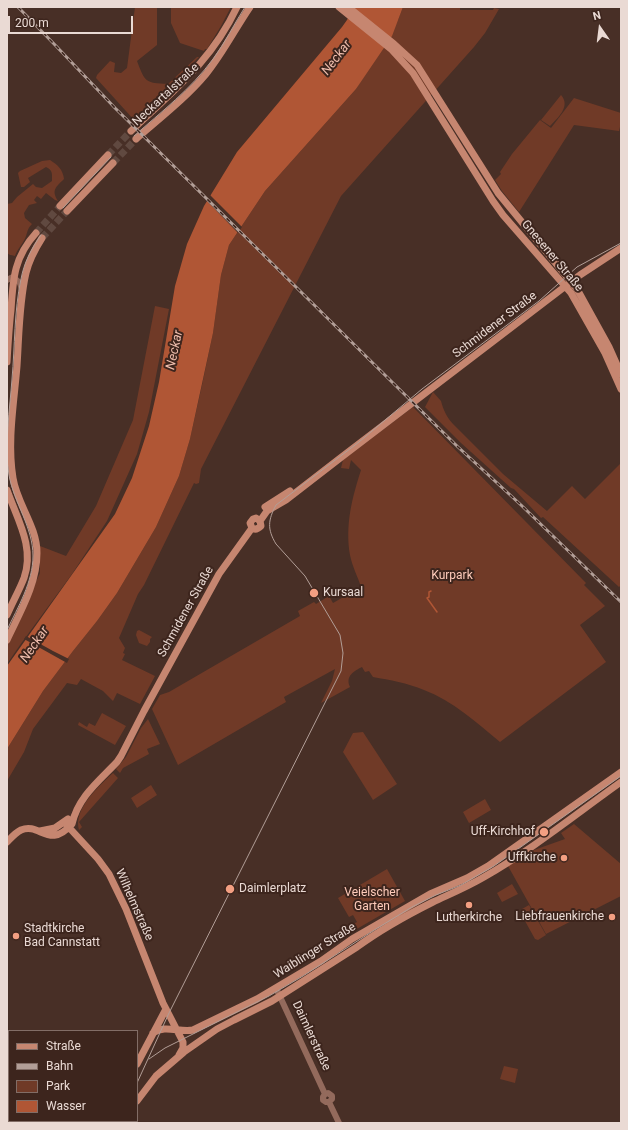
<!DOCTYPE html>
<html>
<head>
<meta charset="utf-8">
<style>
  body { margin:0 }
  #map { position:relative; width:628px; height:1130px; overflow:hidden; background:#482f26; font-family:Roboto,sans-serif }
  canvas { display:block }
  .frame { position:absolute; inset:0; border:8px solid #eadad4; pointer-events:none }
  .legend { position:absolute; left:8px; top:1030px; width:130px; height:92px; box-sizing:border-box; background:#3d251d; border:1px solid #826d66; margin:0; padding:5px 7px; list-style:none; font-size:12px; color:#eadad4 }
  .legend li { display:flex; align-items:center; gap:8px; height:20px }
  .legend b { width:20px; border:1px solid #826d66 }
  .north { position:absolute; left:580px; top:8px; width:40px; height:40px; -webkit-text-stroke:3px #3d251d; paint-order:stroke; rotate:346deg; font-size:11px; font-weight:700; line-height:16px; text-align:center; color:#eadad4 }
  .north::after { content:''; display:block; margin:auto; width:14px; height:18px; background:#eadad4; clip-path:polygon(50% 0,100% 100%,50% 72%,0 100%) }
  .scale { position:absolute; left:8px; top:16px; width:125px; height:18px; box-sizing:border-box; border:2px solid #eadad4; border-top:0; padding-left:5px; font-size:12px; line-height:14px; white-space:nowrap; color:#eadad4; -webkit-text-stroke:3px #3d251d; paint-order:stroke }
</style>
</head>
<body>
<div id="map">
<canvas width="628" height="1130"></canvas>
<div class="frame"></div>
<ul class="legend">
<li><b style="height:5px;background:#c68670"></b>Straße</li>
<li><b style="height:5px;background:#b29e97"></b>Bahn</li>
<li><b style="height:11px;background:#703a27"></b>Park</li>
<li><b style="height:11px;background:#b05635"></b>Wasser</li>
</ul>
<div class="north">N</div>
<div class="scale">200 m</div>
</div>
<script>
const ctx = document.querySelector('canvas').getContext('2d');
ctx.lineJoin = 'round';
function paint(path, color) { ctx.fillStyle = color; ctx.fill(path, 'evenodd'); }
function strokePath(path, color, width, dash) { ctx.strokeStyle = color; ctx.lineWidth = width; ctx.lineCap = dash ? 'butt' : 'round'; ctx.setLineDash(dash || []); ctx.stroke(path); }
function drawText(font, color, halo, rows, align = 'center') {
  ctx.font = font + ' Roboto,sans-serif'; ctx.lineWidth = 4; ctx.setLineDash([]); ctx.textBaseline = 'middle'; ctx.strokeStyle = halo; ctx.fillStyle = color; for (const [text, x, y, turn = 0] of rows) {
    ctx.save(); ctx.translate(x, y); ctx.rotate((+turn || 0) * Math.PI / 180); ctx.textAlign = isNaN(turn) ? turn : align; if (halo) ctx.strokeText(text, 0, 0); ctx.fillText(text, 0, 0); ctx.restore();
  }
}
paint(new Path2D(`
  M135,7H231L221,26L207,49H205L204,51L180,43L171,23V8L157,7V45L137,61C145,82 145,83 168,84L197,57H199L135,121L96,78L97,75L110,61L115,63L114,72L121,73L127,68Z
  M403,7H460V10H493L494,8L499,9L485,33L474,47L341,196L201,469L199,483L196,484L194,483L144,585L138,594L119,638L125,648L123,653L125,654L122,660L155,676L140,704L117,693L113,701L103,691L81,679L77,685L67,683L33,729L24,752L7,781V749L43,691L73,651L97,621L117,593L156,527L179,476L190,439L202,385L213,333L221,275L229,245L265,191L356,89L398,20Z
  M561,95C571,106 558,118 550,126L541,120Z
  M574,98L621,113V123L619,131L574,125L519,212L502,191L495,180L501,174L500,172L512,154L540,120L551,128Z
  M50,160C58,165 63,170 64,179C56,187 51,190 58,201L55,200L46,193L41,199L37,196L34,200L37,203L29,205L24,213L25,218L32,224C28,228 28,230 26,236C24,243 17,249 15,256L11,255H10L7,253V204L12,203L17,197L33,184L36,187L42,188L52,181C52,174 53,170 46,167L28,178L30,182L24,187H21L18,173L20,171L42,161Z
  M155,306L169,309L149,412L137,454L107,521L72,574L20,645L7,664V646L40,573V546L66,556L96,506L133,420Z
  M433,392L441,401C443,409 447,418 453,424L503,474L547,511L572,486L585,499L621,463V525L620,532L621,585L619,587L543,517L541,518L514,489L511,488L461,443L425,407Z
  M413,407L586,583L584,585L605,606L580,625L606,662L500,742C476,722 453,701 424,690C407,683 390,680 373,677L369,671L365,672L362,667C354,671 345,676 350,687L321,703L332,681L335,669L284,697L286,702L178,765L152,709L160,695L169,692L300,616L298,611L314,602L316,604L329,596L333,603L361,587C358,577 352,566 350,555C345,525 352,498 361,470L351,460L349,469L341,468L343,460Z
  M139,630L152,637L150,639V642L147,646L139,643L136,635L137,631Z
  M102,713L126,726L115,745L78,725L79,722L87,727L89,723L95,726Z
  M148,719L160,744L147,749L149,754L123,768L120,773L116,769L126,757L141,728Z
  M363,732L397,784L373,800L343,752L353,733Z
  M113,773L118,778L79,822L82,827L79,830C73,809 99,786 113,773Z
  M151,785L157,795L137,808L131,798Z
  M485,799L491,810L469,823L463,812Z
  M574,824L621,864V896L546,934L508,866L534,850L565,839L561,833Z
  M387,869L405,901L355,930L352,925L357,922L353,915L349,917L338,898Z
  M512,884L518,894L502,902L497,893Z
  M529,905L546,935L538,940L535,939L525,921L522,909Z
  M504,1066L518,1069L515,1083L500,1079Z`), '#703a27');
paint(new Path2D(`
  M353,7H403L392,36L356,89L265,191L229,245L221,275L213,333L190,439L179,476L156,527L117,593L97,621L73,651L43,691L7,749V666L115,514L132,478L149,426L159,382L175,286L187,244L204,206L237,152L342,27L347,20Z`), '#b05635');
paint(new Path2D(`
  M208,193L242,227L238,233L205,199Z
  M26,636L53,651L69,659L67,663L24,639Z`), '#482f26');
strokePath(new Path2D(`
  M431,591L429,592V597L427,598L437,612`), '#b05635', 1.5);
strokePath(new Path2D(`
  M108,155L131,131
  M113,163L136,139
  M36,233L60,206
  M42,238L67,211`), '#604940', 7, [7, 3.5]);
strokePath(new Path2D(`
  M7,280L13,277L20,283L22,290
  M276,988L325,1094
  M325,1094L328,1093L332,1096V1099L329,1102
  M325,1094L323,1097V1100L326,1102H329
  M329,1102L339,1123`), '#936a5c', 6);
strokePath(new Path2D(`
  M339,7L391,49L413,73L493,201L503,215L571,293L605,353L621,389
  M348,7L394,44L417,65L498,193L577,289L609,347L621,374
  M131,131C173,91 211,62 237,7
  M136,139C160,118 186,98 206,74C223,53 235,29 250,7
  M60,206L108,155
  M67,211L113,163
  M7,362C8,345 9,327 11,310C13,279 14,257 36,233
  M7,490C17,519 35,547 24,578C19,591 12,603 7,615
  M265,507L290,491
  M252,528C255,530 258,529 261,526L260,521L267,511L286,500L339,459L580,275L621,248
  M252,528L250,523L253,519L256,518L260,521
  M7,640C20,612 37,584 37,553C37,526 17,504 13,478C7,442 14,403 17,366C19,336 19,303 26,273C29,260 35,249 42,238
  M64,822L98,859L109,874L126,909L163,1003L183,1042V1048L179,1055
  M40,831L55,828L68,819
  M7,842C11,838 15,833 21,830C40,822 49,850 72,824C78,797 99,781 117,762L121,756L144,711L219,574L252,528
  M153,1033C165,1024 180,1033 193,1030L257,999L321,961L352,939L430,894L467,878L488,866L621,772
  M137,1064L166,1009
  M137,1101L156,1076L184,1052L217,1029L234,1020L272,1001L357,947C380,930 407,915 433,902C450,894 467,887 484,877C533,849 576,814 621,782
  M108,1123L109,1121
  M121,1123L123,1121`), '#c68670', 7);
strokePath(new Path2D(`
  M134,136C161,112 191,89 213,59C225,43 234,24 245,7
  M63,208L111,157
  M7,630C18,607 33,582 33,556C33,527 14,503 9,475C4,448 10,407 12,379C15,346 14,311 21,279C24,263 31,249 41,235
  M149,1059L165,1048L269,996L303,976L376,929L412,907L436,895L461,885L494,866L621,776
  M137,1083L169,1013L341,671L343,653L340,635L305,576L276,544C267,529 268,520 276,505L359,442L422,389L539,301L577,267L621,243
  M113,1123L114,1121`), '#b29e97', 1);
const rail = new Path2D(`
  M18,7L57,47L115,108L392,382L458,447L521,505L621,602`);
strokePath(rail, '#b29e97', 3);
strokePath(rail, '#3d251d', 1.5, [4.5]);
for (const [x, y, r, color] of [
  [314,593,5,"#f39f82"],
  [544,832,5,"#f39f82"],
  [564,858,4,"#f39f82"],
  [230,889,5,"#f39f82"],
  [469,905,4,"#f39f82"],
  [612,917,4,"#f39f82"],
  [16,936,4,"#f39f82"]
]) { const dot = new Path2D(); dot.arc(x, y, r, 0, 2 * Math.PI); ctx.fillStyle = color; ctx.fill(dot); strokePath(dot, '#3d251d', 1.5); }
drawText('12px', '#eadad4', '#3d251d', [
  ["Neckartalstraße",166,95,-43],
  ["Gnesener Straße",552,256,50],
  ["Schmidener Straße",495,325,-37],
  ["Schmidener Straße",186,612,-61],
  ["Wilhelmstraße",134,905,66],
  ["Waiblinger Straße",315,951,-32],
  ["Daimlerstraße",311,1036,65]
]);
drawText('12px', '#fcb', '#3d251d', [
  ["Kurpark",452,576],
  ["Veielscher",372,893],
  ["Garten",372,907]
]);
drawText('12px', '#eadad4', '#3d251d', [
  ["Kursaal",323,593],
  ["Uff-Kirchhof",535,832,"right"],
  ["Uffkirche",556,858,"right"],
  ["Daimlerplatz",239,889],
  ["Liebfrauenkirche",604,917,"right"],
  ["Lutherkirche",469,918,"center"],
  ["Stadtkirche",24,929],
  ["Bad Cannstatt",24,943]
], 'left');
drawText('italic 13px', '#f0bead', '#3d251d', [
  ["Neckar",337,58,-53],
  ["Neckar",175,350,-78],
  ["Neckar",35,645,-56]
]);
</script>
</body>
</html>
